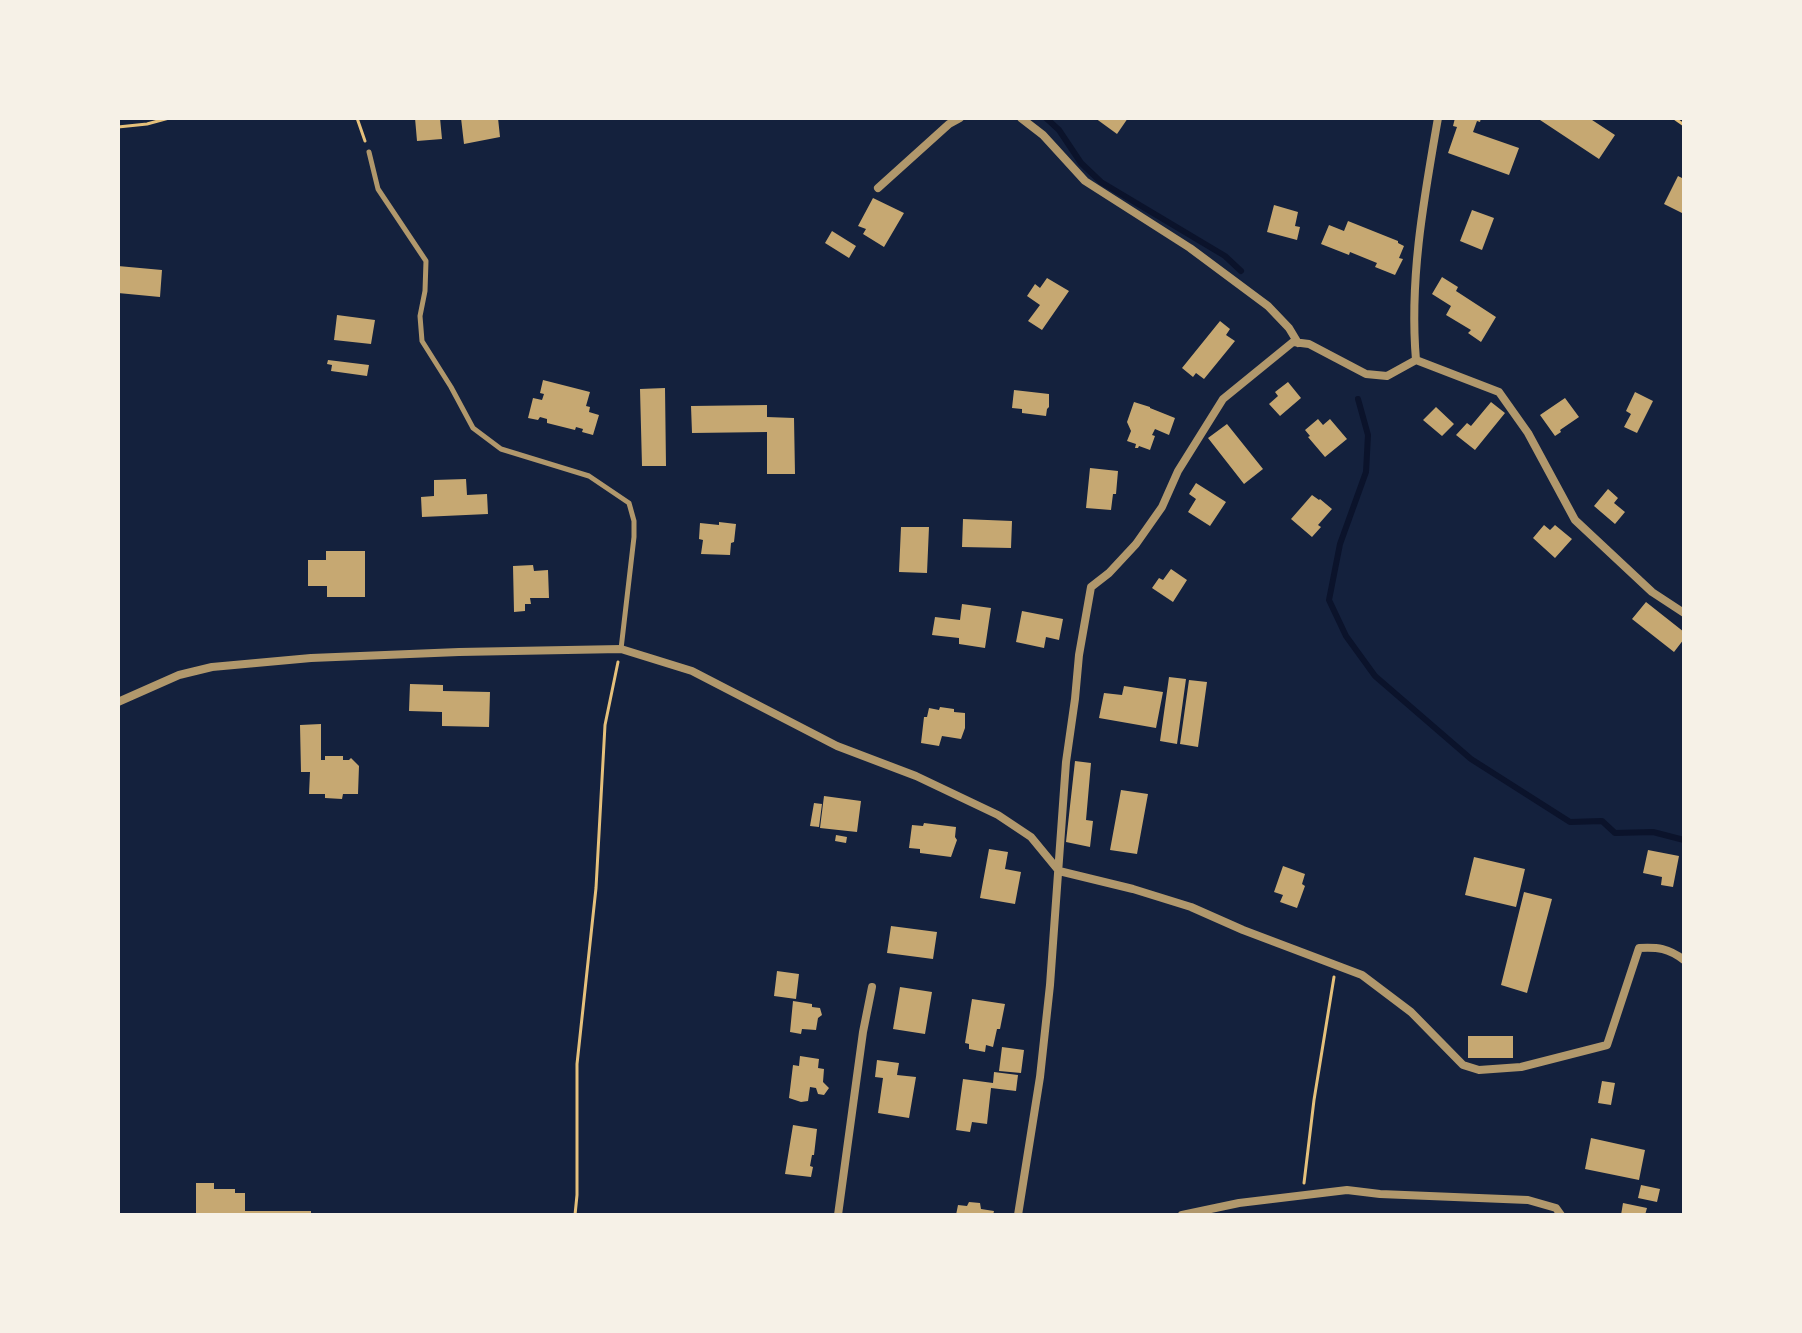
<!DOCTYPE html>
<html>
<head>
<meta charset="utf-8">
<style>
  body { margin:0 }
  #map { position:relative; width:1802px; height:1333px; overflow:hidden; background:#14213d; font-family:Ubuntu,sans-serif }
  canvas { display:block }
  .frame { position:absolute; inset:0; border:120px solid #f6f1e7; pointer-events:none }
</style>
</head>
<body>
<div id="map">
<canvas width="1802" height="1333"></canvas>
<div class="frame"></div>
</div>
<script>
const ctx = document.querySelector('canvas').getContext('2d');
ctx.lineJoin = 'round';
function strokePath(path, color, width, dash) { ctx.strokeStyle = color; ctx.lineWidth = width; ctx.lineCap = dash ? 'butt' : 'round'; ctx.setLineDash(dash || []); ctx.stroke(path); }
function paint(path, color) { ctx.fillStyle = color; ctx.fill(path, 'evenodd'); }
strokePath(new Path2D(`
  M1046,118L1059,130L1081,163L1101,182L1225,256L1241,271
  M1358,399L1368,435L1366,472L1340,544L1329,600L1346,636L1375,676L1471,759L1570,822L1602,821L1615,833L1653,832L1684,840`), '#0b132b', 6);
paint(new Path2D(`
  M415,118H440L442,139L417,141Z
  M461,118H498L500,137L464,144Z
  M1095,118H1128L1117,134Z
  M1455,118H1481L1480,122L1477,121L1473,132L1519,148L1509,175L1448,153L1457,127L1453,126Z
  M1537,118H1589L1615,135L1599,159Z
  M1678,176L1684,179V214L1664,204Z
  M873,198L904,213L884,247L863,234L866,229L858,226Z
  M1274,205L1298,212L1295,226L1300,227L1297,240L1267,232Z
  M1472,210L1494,218L1482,250L1460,241Z
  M1348,221L1398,241V243L1404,246L1399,258L1403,259L1395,275L1375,267L1377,263L1350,252L1349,255L1321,244L1329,225L1344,231Z
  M832,231L856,246L849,258L825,243Z
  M118,266L162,270L160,297L118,293Z
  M1442,277L1458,287L1456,291L1496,317L1481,342L1468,333L1471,330L1446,315L1451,306L1432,294Z
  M1047,278L1069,291L1042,330L1028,321L1040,305L1027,296L1035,284L1040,288Z
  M337,315L375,320L371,344L334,340Z
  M1220,321L1230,329L1226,335L1235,341L1204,379L1196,373L1193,377L1182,368Z
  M328,360L369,365L367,376L331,371L332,365L327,364Z
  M543,380L590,392L586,406L590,407L589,412L599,415L593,435L582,432L583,429L576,427L575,430L547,423V419L540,417L538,420L528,418L533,398L542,400L544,394L540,393Z
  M1288,382L1301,398L1280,416L1269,404L1278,396L1275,392Z
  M665,388L666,466H642L640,389Z
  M1014,390L1049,394V407L1047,409L1046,416L1022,413V409L1012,408Z
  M1635,392L1653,401L1637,433L1624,427L1631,414L1626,411Z
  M1565,398L1579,417L1560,430L1561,432L1555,436L1540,415Z
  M1134,402L1150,407V408L1175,418L1169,435L1155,429L1152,435L1155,436L1150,450L1139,446L1138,448H1135L1136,444L1127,441L1131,431L1127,422Z
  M1491,402L1505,413L1475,450L1456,435L1467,423L1471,426Z
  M767,405V417L794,418L795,474H767V432L692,433L691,406Z
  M1436,407L1454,424L1442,436L1423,420Z
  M1318,419L1323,425L1330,419L1347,439L1325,457L1308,437L1310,436L1305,430Z
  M1227,424L1263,469L1244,484L1208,438Z
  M1090,468L1118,471L1116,494H1113L1111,510L1086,508Z
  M466,479L467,495L487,494L488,514L422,517L421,497L434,496V480Z
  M1196,483L1226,502L1210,526L1188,512L1196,499L1189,494Z
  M1608,489L1618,498L1614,503L1625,512L1615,524L1594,506Z
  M1312,495L1319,500L1320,499L1332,509L1318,525L1321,527L1312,537L1291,519Z
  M963,519L1012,521L1011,548L962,547Z
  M719,522L736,524L734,542L731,543L730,555L701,554L703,540L699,539L700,523L719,525Z
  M1544,525L1550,530L1555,525L1572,539L1555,558L1533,538Z
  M901,527H929L927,573L899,572Z
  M326,551H365V597H327V586H308V560H326Z
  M533,565L534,571L548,570L549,598H530L531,604H525V611L514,612L513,566Z
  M1171,569L1187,580L1173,602L1152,588L1159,578L1163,580Z
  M1646,602L1684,632V639L1674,652L1632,619Z
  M962,604L991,608L985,648L959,644V638L932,635L935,617L960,620Z
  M1022,611L1063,619L1059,640L1046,637L1044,648L1016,642Z
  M1169,677L1186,679L1177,744L1160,741Z
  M1189,680L1207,682L1198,747L1180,744Z
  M410,684L443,685V691L490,692L489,727L442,726V712L409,711Z
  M1124,686L1163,692L1156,728L1099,718L1104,693L1122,695Z
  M940,707L954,709V712L965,713V728L961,739L942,736L939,746L921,743L924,717H927L929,708L939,710Z
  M321,724V760H325V756H343V760H349L351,758L359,766L358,794H343L342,799L325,798V794H309L310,772H301L300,725Z
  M1075,761L1091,763L1086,820L1093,821L1090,847L1066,842Z
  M1121,790L1148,794L1137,854L1110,850Z
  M824,796L861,801L857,832L820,828Z
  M814,803L822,804L819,827L810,826Z
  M924,823L956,827L955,837L957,840L951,857L920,853V849L909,848L912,825L923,826Z
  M836,835L847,837L846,843L835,841Z
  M989,849L1008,852L1005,869L1021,872L1015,904L980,898Z
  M1648,850L1679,856L1673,887L1661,885L1662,877L1643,873Z
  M1474,857L1525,869L1516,907L1465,895Z
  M1283,866L1305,874L1302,884L1305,886L1297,908L1280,902L1283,895L1274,892Z
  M1524,892L1552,899L1527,993L1501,985Z
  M891,926L937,932L933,959L887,953Z
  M777,971L799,974L796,999L774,996Z
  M900,987L932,992L925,1034L893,1029Z
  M972,999L1005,1004L1000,1029H997L993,1047L986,1045L985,1052L969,1049V1044L965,1043Z
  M793,1001L812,1004V1007L820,1008L822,1015L818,1018L816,1030L802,1029L801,1034L790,1032Z
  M1468,1036H1513V1058H1468Z
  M1002,1047L1024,1050L1021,1073L999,1071Z
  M800,1056L819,1059L818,1068L824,1069L823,1082L829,1088L824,1095L818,1094L816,1088L810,1087L808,1101L801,1102L789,1098L793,1065L799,1066Z
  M877,1060L899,1063L897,1075L916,1077L909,1118L878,1113L883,1078L875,1077Z
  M994,1072L1018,1075L1016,1091L991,1088L987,1124L972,1122L970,1132L956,1130L963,1079L993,1083Z
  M1602,1081L1615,1083L1611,1105L1598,1103Z
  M793,1125L817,1129L814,1155H812L810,1166L813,1167L811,1177L785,1174Z
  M1591,1138L1645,1150L1639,1180L1585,1169Z
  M196,1183H214V1189H235V1193H245V1211H311V1215H196Z
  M1641,1185L1660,1189L1657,1202L1638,1198Z
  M969,1202L980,1203L981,1209L994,1211L993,1215H956L958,1205L967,1206Z
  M1623,1203L1647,1208L1645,1215H1621Z`), '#c6a872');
strokePath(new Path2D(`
  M357,118L365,141
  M1674,118L1684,125
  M118,127L147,124L169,118
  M1304,1183L1314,1100L1334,977
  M575,1215L577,1195V1064L596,888L605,725L618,662`), '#e5c07b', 3);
strokePath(new Path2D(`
  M369,152L378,189L426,261L425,291L420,316L422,341L451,387L473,428L501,449L589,476L629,503L634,521V537L621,649`), '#b1986c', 5);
strokePath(new Path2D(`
  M1021,118L1043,135L1085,181L1190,248L1268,306L1289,328L1298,343
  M878,188L949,124L960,118
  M1416,360C1409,279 1424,198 1438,118
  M118,702L179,675L212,667L311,658L459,652L621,649L692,671L837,746L916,776L998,815L1031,837L1059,871L1133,889L1191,907L1243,930L1362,975L1411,1012L1463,1065L1479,1070L1521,1067L1607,1045L1639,948C1658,947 1668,948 1684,960
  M838,1215L863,1032L872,987
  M1018,1215L1040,1077L1050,985L1066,762L1075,699L1079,655L1091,587L1109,573L1136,544L1162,507L1178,471L1223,399L1293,342L1309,344L1366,374L1387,376L1416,360L1499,392L1528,433L1575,520L1652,592L1684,613
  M1182,1215L1239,1203L1347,1190L1380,1194L1528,1200L1556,1208L1561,1215`), '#b1986c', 8);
</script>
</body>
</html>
